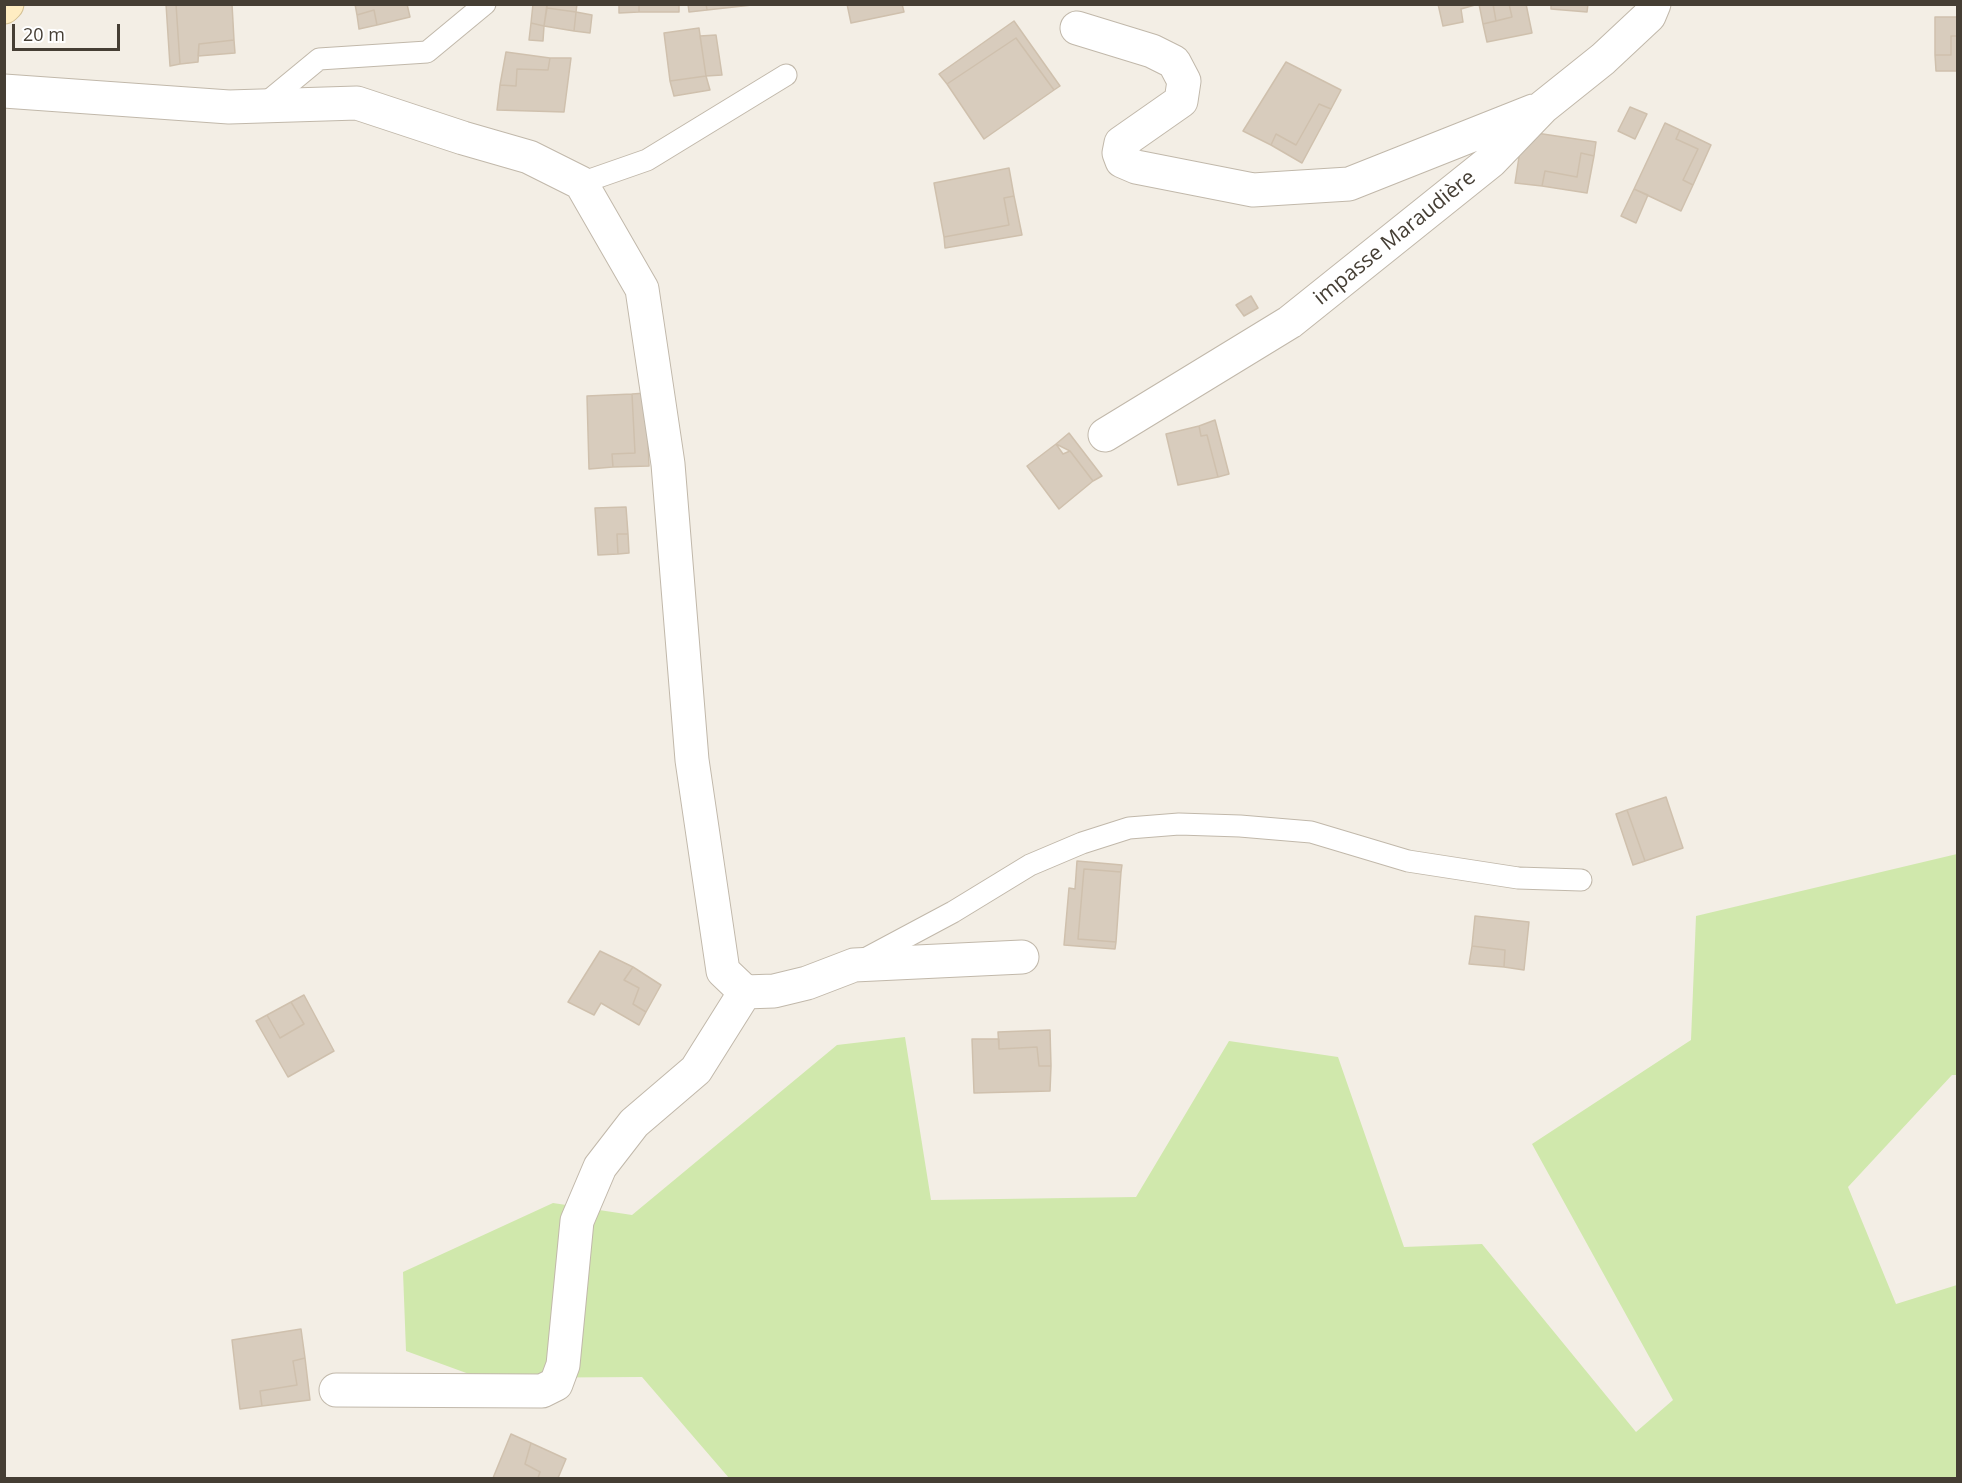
<!DOCTYPE html>
<html>
<head>
<meta charset="utf-8">
<style>
  body { margin:0 }
  #map { position:relative; width:1962px; height:1483px; overflow:hidden; background:#f3eee5; font-family:"Open Sans",sans-serif }
  canvas { display:block }
  .frame { position:absolute; inset:0; border:6px solid #453e34; pointer-events:none }
  .scale { position:absolute; left:12px; top:24px; width:108px; height:27px; box-sizing:border-box; border:3px solid #453e34; border-top:0; padding-left:8px; font-size:18px; line-height:21px; white-space:nowrap; color:#453e34; -webkit-text-stroke:4px #fff; paint-order:stroke }
</style>
</head>
<body>
<div id="map">
<canvas width="1962" height="1483"></canvas>
<div class="frame"></div>
<div class="scale">20 m</div>
</div>
<script>
const ctx = document.querySelector('canvas').getContext('2d');
ctx.lineJoin = 'round';
function paint(path, color) { ctx.fillStyle = color; ctx.fill(path, 'evenodd'); }
function strokePath(path, color, width, dash) { ctx.strokeStyle = color; ctx.lineWidth = width; ctx.lineCap = dash ? 'butt' : 'round'; ctx.setLineDash(dash || []); ctx.stroke(path); }
function drawText(font, color, halo, rows, align = 'center') {
  ctx.font = font + ' "Open Sans",sans-serif'; ctx.lineWidth = 5; ctx.setLineDash([]); ctx.textBaseline = 'middle'; ctx.strokeStyle = halo; ctx.fillStyle = color; for (const [text, x, y, turn = 0] of rows) {
    ctx.save(); ctx.translate(x, y); ctx.rotate((+turn || 0) * Math.PI / 180); ctx.textAlign = isNaN(turn) ? turn : align; if (halo) ctx.strokeText(text, 0, 0); ctx.fillText(text, 0, 0); ctx.restore();
  }
}
paint(new Path2D(`
  M1957,854V1075H1952L1848,1187L1896,1304L1957,1285V1478H729L642,1377L480,1378L406,1351L403,1272L553,1203L632,1215L837,1045L905,1037L931,1200L1136,1197L1229,1041L1338,1057L1404,1247L1482,1244L1636,1432L1673,1400L1532,1144L1691,1040L1696,916Z`), '#d0e8ac');
const building = new Path2D(`
  M166,4H176L180,64L170,66Z
  M176,4H232L234,40L199,44L198,62L180,64Z
  M355,4H407L410,17L377,25L374,10L357,15Z
  M533,4H547L544,26L531,23Z
  M547,4H577L576,12L547,8Z
  M619,4H639V12L619,13Z
  M639,4H679V12H639Z
  M688,4H706L707,10L689,12Z
  M706,4H752V5L707,10Z
  M847,4H902L904,12L851,23Z
  M1438,4H1475V5L1461,9L1463,22L1443,26Z
  M1479,4H1493L1496,21L1483,24Z
  M1493,4H1509L1512,17L1496,21Z
  M1509,4H1526L1532,33L1487,42L1483,24L1512,17Z
  M1551,4H1588L1587,12L1551,9Z
  M547,8L576,12L574,31L544,26Z
  M374,10L377,25L359,29L357,15Z
  M576,12L592,15L590,33L574,31Z
  M1935,17H1958V36H1951V55H1935Z
  M1014,21L1060,86L1054,90L1016,38L947,84L939,74Z
  M531,23L544,26L543,41L529,40Z
  M699,28L706,76L670,81L664,33Z
  M716,35L722,75L706,76L700,36Z
  M1951,36H1958V71H1936L1935,55H1951Z
  M1016,38L1054,90L984,139L947,84Z
  M234,40L235,53L198,56L199,44Z
  M506,52L550,58L548,70L517,69L516,86L500,85Z
  M550,58H571L564,112L497,110L500,85L516,86L517,69L548,70Z
  M1286,62L1341,90L1331,109L1319,104L1296,145L1276,134L1271,145L1243,131Z
  M706,76L710,90L674,96L670,81Z
  M1319,104L1331,109L1302,163L1271,145L1276,134L1296,145Z
  M1630,107L1647,114L1635,139L1618,131Z
  M1665,123L1680,130L1676,139L1698,149L1683,180L1693,185L1681,211L1634,189Z
  M1680,130L1711,145L1693,185L1683,180L1698,149L1676,139Z
  M1523,131L1596,142L1594,156L1581,153L1577,177L1545,171L1542,186L1515,183Z
  M1581,153L1594,156L1587,193L1542,186L1545,171L1577,177Z
  M1009,168L1014,196L1004,198L1009,225L944,237L934,183Z
  M1634,189L1648,195L1636,223L1621,216Z
  M1014,196L1022,235L945,248L944,237L1009,225L1004,198Z
  M1251,296L1258,308L1244,316L1236,305Z
  M646,393L649,466L613,467L612,454L635,453L632,394Z
  M632,394L635,453L612,454L613,467L589,469L587,396Z
  M1215,420L1229,474L1218,477L1207,435L1201,436L1199,426Z
  M1199,426L1201,436L1207,435L1218,477L1178,485L1166,434Z
  M1069,433L1102,476L1093,481L1070,451L1056,444Z
  M1056,444L1063,454L1070,451L1093,481L1059,509L1027,466Z
  M626,507L628,534H617L618,554L598,555L595,508Z
  M617,534H628L629,553L618,554Z
  M1666,797L1683,848L1645,861L1627,810Z
  M1627,810L1645,861L1633,865L1616,814Z
  M1077,861L1122,865L1121,872L1084,869L1078,939L1116,942L1115,949L1064,945L1069,888L1075,889Z
  M1084,869L1121,872L1116,942L1078,939Z
  M1475,916L1529,922L1524,970L1504,967L1505,950L1472,946Z
  M1472,946L1505,950L1504,967L1469,964Z
  M600,951L633,967L624,980L639,988L633,1004L646,1012L639,1025L601,1003L594,1015L568,1002Z
  M633,967L661,985L646,1012L633,1004L639,988L624,980Z
  M304,995L334,1051L288,1077L256,1021L267,1015L280,1038L304,1024L291,1002Z
  M291,1002L304,1024L280,1038L267,1015Z
  M1050,1030L1051,1066H1039L1037,1047L999,1049L998,1032Z
  M972,1039H999V1049L1037,1047L1039,1066H1051L1050,1091L974,1093Z
  M301,1329L305,1358L293,1361L297,1385L260,1391L262,1406L240,1409L232,1340Z
  M305,1358L310,1400L262,1406L260,1391L297,1385L293,1361Z
  M511,1434L531,1443L525,1464L540,1472L538,1478H493Z
  M531,1443L566,1459L558,1478H538L540,1472L525,1464Z`);
paint(building, '#d8ccbd');
strokePath(building, '#cfc0ad', 1.5);
const lane = new Path2D(`
  M262,106L319,59L427,52L485,4
  M581,183L647,160L786,75
  M865,959L953,912L1030,865L1082,843L1129,828L1179,824L1240,826L1311,832L1408,861L1518,878L1581,880`);
const street = new Path2D(`
  M1077,28L1152,51L1174,62L1184,81L1181,101L1121,143L1119,153L1122,161L1136,167L1253,190L1349,184L1533,111
  M4,91L229,107L357,103L463,138L529,157L581,183L642,289L668,464L692,760L723,971L745,992L774,991L807,983L854,965L1022,957
  M1105,435L1290,322L1491,161L1543,107L1603,59L1649,16L1654,4
  M336,1390L542,1391L556,1384L563,1365L577,1221L600,1167L634,1123L696,1070L745,992`);
const secondary = new Path2D(`
  M4,7L7,4`);
strokePath(lane, '#c1b8aa', 23);
strokePath(street, '#c1b8aa', 35);
strokePath(secondary, '#d4c093', 35);
strokePath(lane, '#fff', 21);
strokePath(street, '#fff', 33);
strokePath(secondary, '#ffedc2', 33);
drawText('21px', '#453e34', '#fff', [
  ["impasse Maraudière",1395,238,-39]
]);
</script>
</body>
</html>
